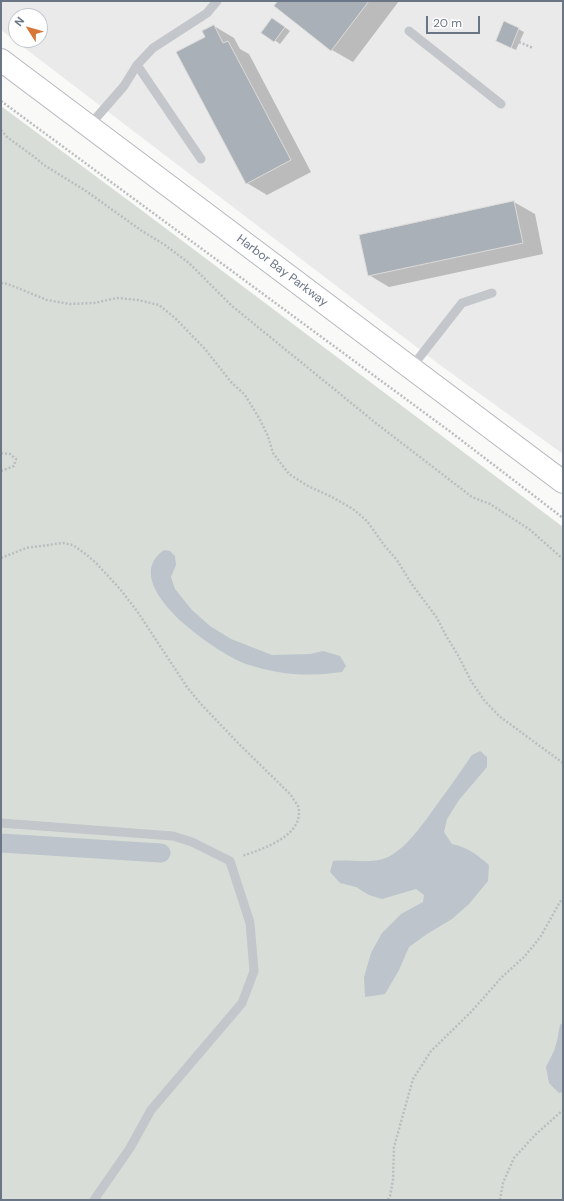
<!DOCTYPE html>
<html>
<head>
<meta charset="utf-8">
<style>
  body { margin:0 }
  #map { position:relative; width:564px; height:1201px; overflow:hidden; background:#f9f9f7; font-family:"DM Sans",sans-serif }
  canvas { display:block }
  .frame { position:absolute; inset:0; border:2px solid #6a7586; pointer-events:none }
  .north { position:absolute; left:8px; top:8px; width:40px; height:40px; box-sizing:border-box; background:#fff; border:1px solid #c3c8cf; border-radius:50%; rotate:307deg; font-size:11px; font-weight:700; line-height:16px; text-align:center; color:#6a7586 }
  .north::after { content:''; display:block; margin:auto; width:14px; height:18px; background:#d87738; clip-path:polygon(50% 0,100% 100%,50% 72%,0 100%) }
  .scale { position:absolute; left:426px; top:16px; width:54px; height:18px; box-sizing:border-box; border:2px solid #6a7586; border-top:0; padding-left:5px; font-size:12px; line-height:14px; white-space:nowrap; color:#6a7586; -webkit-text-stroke:3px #fff; paint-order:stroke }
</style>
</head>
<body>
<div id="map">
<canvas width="564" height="1201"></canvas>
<div class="frame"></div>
<div class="north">N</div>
<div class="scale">20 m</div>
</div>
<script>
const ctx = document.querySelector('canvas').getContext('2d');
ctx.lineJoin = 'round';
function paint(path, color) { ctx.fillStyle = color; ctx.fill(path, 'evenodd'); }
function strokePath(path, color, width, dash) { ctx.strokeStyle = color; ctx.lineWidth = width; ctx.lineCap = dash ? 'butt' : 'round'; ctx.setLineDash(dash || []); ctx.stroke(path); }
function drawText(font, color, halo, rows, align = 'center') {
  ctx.font = font + ' "DM Sans",sans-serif'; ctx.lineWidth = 4; ctx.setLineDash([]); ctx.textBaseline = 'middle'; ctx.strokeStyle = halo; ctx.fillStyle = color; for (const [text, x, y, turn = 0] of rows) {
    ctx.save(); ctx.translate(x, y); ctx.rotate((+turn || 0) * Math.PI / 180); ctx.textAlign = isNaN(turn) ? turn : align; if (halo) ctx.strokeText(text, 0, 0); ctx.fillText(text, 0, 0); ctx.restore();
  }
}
paint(new Path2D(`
  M1,1H563V454L440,365L1,30ZM16,16H40V40H16Z`), '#eaeaea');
paint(new Path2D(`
  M1,106L144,212L563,527V1200H1Z`), '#d8ded7');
paint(new Path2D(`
  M164,550L170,551L175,556L176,565L171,577L175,589L192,610L210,626L231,639L272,655L310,654L323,651L340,656L346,666L342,672C307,677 280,675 246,664C216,653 115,584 164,550Z
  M480,751L487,757V767L459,800L447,819L444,832L452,844C469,848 476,854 489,865L488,881L469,904L452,919L427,934L409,947L399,970L385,994L365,997L364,977L371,953L382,933L401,914L423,902L424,895L416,889L382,899L369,895L356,887L340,883L330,872L333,861C351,859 370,865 388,857C408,847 425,821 438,803C450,787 461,771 472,755Z
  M563,1022V1092L559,1093L549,1083L546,1067L554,1051L557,1041L560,1025Z`), '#bdc4cb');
paint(new Path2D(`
  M279,1H399L353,62L332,50L275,6Z
  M273,19L290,31L280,44L263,32Z
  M505,22L524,32L516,50L502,44Z
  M214,26L234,38L240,49L249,54L311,172L267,195L247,183L206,37Z
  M514,202L535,214L543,254L389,287L369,275Z`), '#0003');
strokePath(new Path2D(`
  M1,843L161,853`), '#bdc4cb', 19);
const building = new Path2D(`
  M278,1H369L331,51L274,6Z
  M272,18L285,27L274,42L261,33Z
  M504,21L519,28L511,48L496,41Z
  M214,25L223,43L228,41L291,160L246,184L176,52L205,37L202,31Z
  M514,201L523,243L368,276L359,235Z`);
paint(building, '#aab0b7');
strokePath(building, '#dbdbd9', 1);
const secondary = new Path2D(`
  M1,60L563,482`);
strokePath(secondary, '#b5b9bf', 24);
strokePath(new Path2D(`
  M519,42L533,48
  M1,101L452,433L563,518
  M1,130L7,137L33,156L44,165L86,191L142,231L165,245L189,263L232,306L377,424L472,497L490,504L515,520L529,529L563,559
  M1,283L8,284L47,300L70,304L94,303L117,298L138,300L159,305L175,318L205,349L231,382L245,395L259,418L268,436L273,453L289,474L308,486L332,497L353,509L367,521L384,545L397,560L411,583L437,618L445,634L459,657L471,681L484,700L499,716L563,763
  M1,453L10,454L16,459L14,466L1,471
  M1,558L26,548L63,543L73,545L87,555L96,563L120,589L137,611L187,687L200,703L238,743L291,795C293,799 296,803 298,806C306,835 263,849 242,856
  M388,1200L390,1196L393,1180L394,1147L413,1079L431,1051L471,1012L502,977L524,957L534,945L541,936L560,902L563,898
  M500,1200L503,1183L514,1158L535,1135L563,1110`), '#bbbdc0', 2.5, [2, 2]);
strokePath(new Path2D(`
  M409,31L501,104
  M137,65L201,159
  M89,126L124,86L137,65L153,48L207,13L217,1
  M411,368L462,303L492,293
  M1,823L173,836L192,842L230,861L250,923L254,971L242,1003L151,1110L130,1148L94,1200`), '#c3c6ca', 9);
strokePath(secondary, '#fff', 22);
drawText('12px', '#6a7586', '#fff', [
  ["Harbor Bay Parkway",282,271,37]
]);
</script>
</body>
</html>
